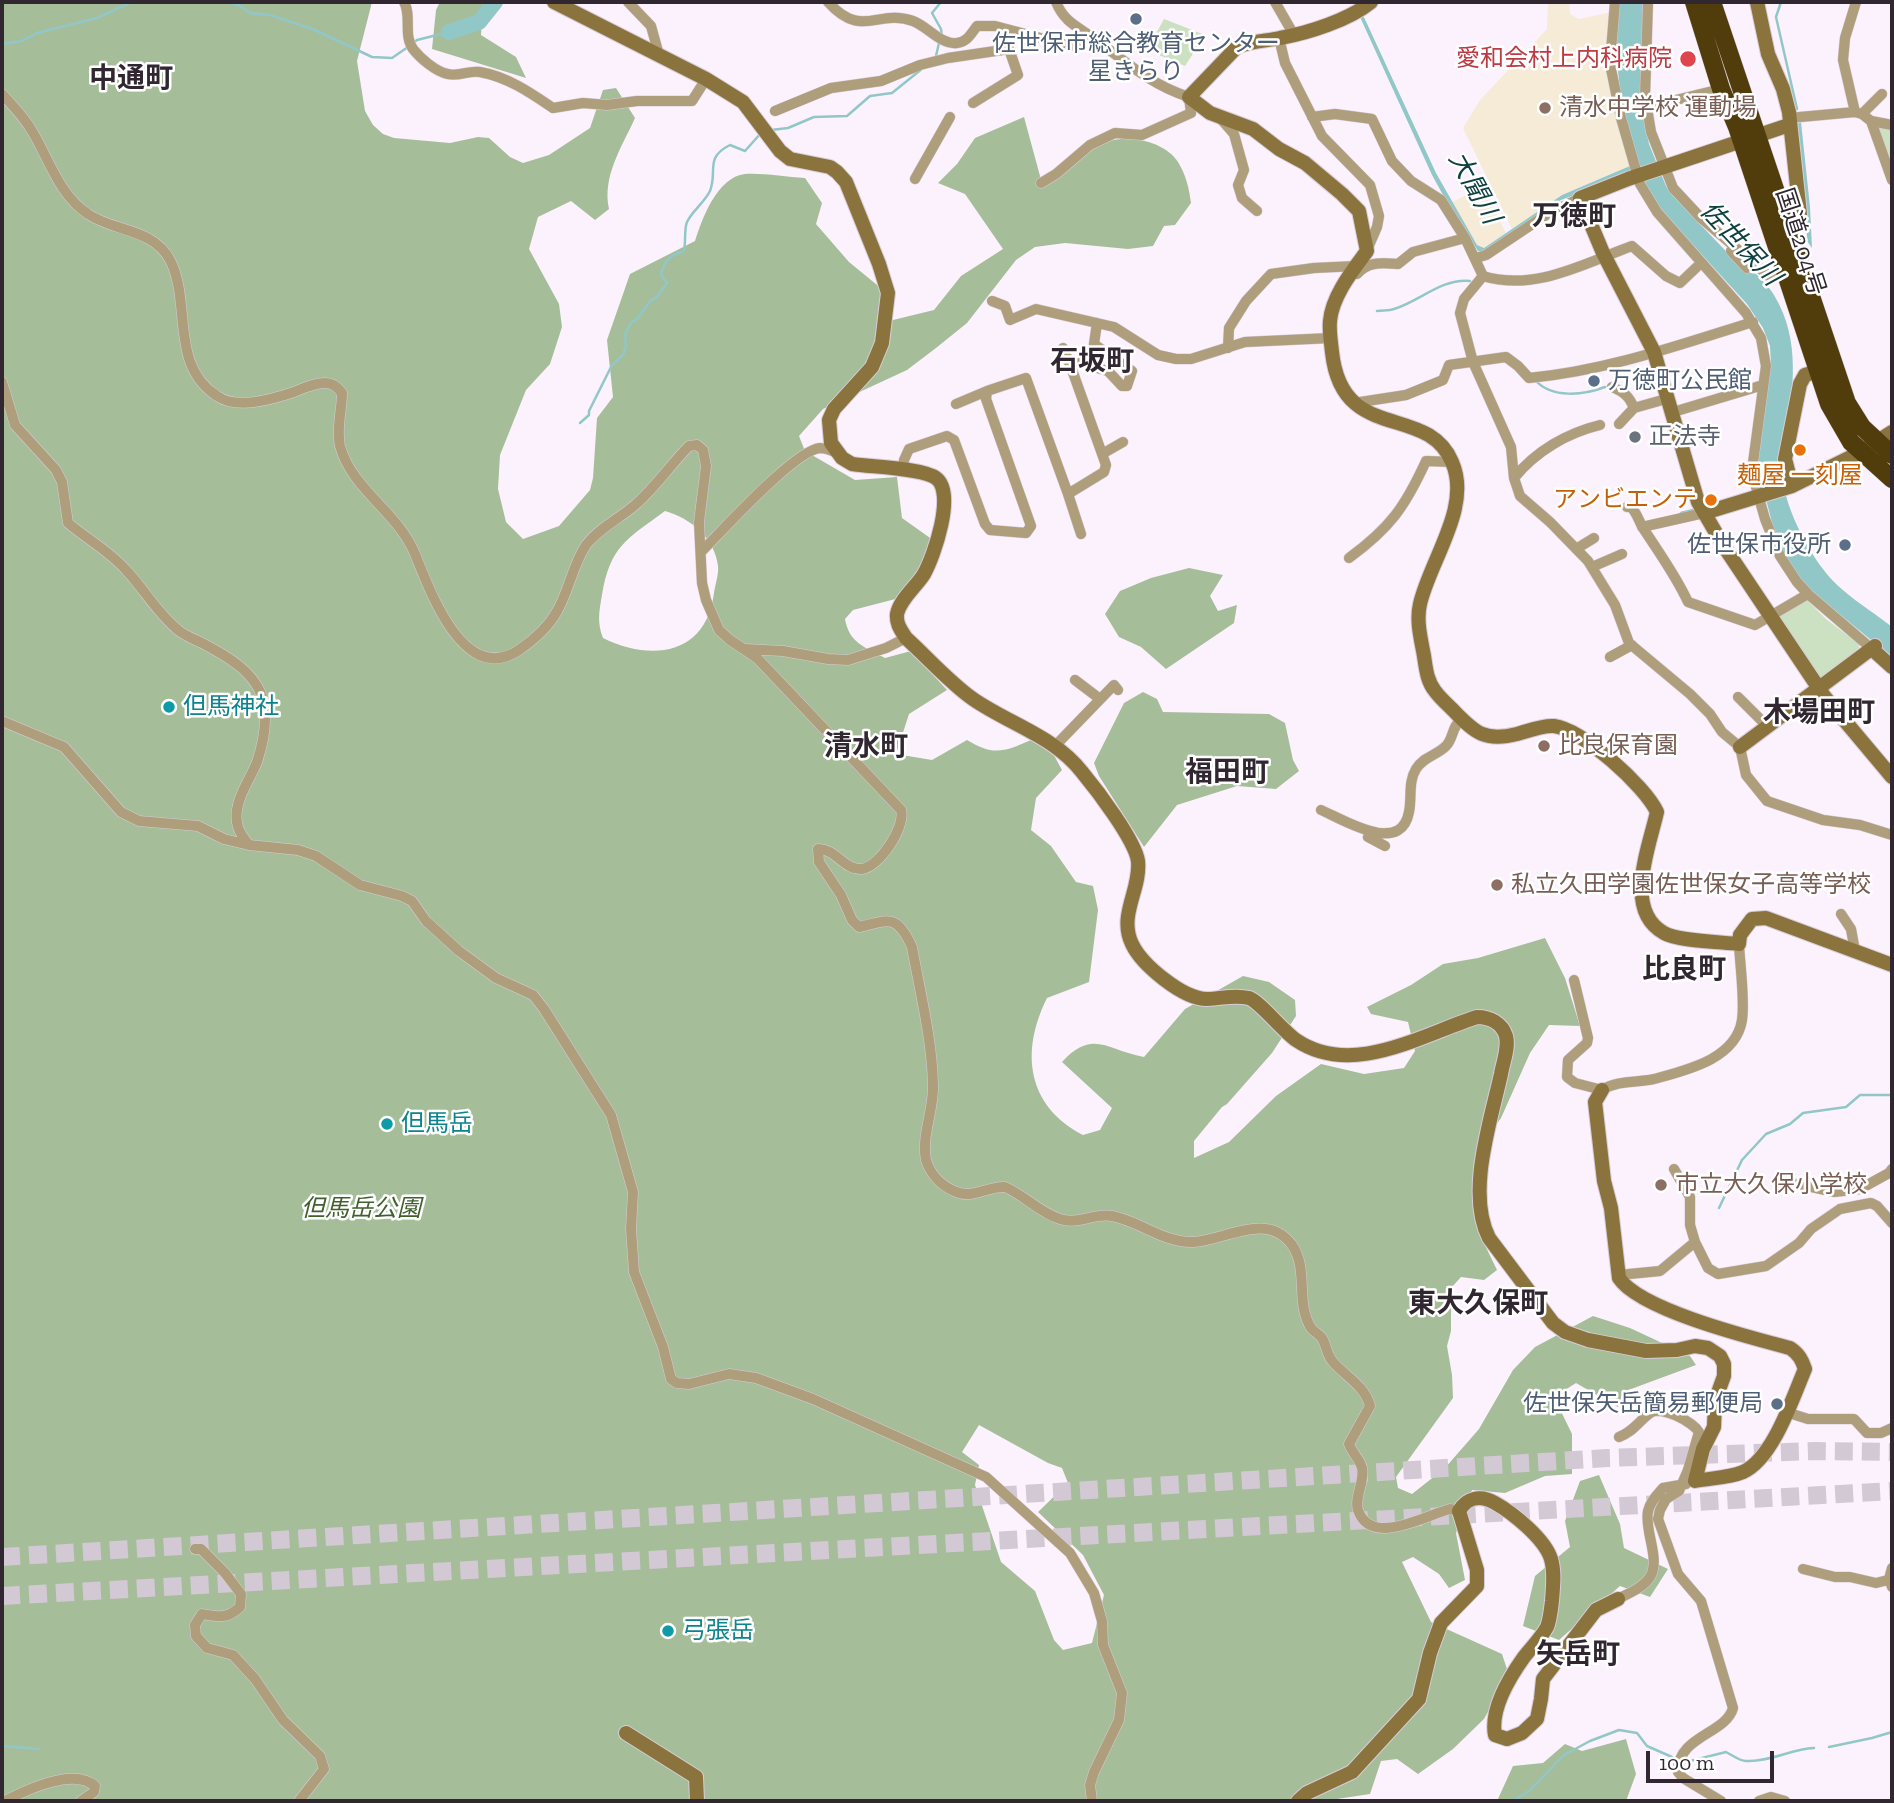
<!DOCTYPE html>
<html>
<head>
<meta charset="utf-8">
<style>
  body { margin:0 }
  #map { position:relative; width:1894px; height:1803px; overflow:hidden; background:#fcf2fd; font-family:"Zilla Slab",serif }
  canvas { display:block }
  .frame { position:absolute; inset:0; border:4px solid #302731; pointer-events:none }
  .scale { position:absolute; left:1646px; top:1751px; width:128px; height:32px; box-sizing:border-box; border:4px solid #302731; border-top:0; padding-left:9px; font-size:21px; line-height:24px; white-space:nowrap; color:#302731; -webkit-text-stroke:5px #fff; paint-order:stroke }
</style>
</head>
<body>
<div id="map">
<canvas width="1894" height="1803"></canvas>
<div class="frame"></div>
<div class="scale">100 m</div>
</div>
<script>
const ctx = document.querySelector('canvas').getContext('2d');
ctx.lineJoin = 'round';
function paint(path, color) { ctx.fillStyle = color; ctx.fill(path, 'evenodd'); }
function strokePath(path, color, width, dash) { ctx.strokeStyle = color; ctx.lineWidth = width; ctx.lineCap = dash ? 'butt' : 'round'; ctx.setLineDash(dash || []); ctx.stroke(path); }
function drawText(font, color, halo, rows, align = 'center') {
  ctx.font = font + ' "Zilla Slab","Noto Sans JP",serif'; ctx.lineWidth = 5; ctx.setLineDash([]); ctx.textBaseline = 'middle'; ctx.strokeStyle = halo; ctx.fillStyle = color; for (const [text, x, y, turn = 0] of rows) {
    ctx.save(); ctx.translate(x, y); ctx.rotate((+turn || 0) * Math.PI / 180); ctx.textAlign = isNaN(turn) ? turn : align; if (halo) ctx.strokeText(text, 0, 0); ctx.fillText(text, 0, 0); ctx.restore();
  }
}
paint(new Path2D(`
  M1569,2L1570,14L1579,19L1612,12L1607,67L1631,166L1562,195L1512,229L1463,128L1480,100L1547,29L1548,3Z
  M1483,187L1506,233L1484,248L1477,245L1452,202Z`), '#f6ebd6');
paint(new Path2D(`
  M1164,19L1205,35L1185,66L1147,50Z
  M1879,125L1892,128V171L1876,128Z
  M1805,598L1826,619L1859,644V648L1823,677L1817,676L1779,617Z`), '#cce0c2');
paint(new Path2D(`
  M2,2H372L357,61L365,111L373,125L383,134L394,138L450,143L478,137L489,138L510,157L523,163L549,155L590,128L603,90L616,88L635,118C622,147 602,176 609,209L595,220L571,201L538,217L529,249L559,304L562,327L550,364L526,390L500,455L498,489L506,522L523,539L559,526L590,490L593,478L597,418L613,397L607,340L630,274L695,241C702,219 717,177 745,174C764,173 786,177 805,178L822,203L816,224L849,262L882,289L893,320L934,310L961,276L1003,249L965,194L938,183L957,164L975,138L1024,117L1043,187C1062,174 1080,157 1100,145C1123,132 1164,140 1178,162C1186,175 1189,188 1191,203L1175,225L1164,226L1153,246L1128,249L1065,243L1035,247L1016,260L967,323L936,348L907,370L823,409L799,436L805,451L855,480L897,477L902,518L933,540L907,596L853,610L845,619C849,643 865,647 885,658L911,651L947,690L909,714L896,754L932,760L967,740C993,756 1004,752 1031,740L1050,748L1062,770L1036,798L1031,830L1051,846L1076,882L1093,886L1098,910L1089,982L1047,998C1020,1052 1027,1106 1083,1135L1100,1130L1112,1108L1062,1062C1093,1028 1108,1051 1144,1057L1185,1009L1243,976L1269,982L1295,1000L1296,1016L1272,1053L1227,1104L1222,1107L1194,1141V1158L1229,1142L1276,1096L1321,1064L1364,1074L1404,1068L1415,1051L1408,1022L1371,1014L1367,1007L1411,985L1443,964L1478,958L1545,938L1565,978L1580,1026L1549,1025L1530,1053L1501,1118L1476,1152L1480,1235L1497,1270L1484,1280L1461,1277L1451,1288V1331L1447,1346L1452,1375L1453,1398L1396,1477L1398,1488L1412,1494L1445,1468L1479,1429L1513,1370L1535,1347L1593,1316L1630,1328L1690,1356L1696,1365L1623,1392L1618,1407L1576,1383L1554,1397L1572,1434V1474L1545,1476L1505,1493L1472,1490L1456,1533L1465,1580L1449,1588L1439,1574L1413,1557L1402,1562L1431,1622L1502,1654L1509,1675L1484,1719L1453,1749L1418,1774L1397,1759L1381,1761L1370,1794L1324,1801H2ZM665,511C690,518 715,538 718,566C719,574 715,585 714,593C706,655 652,662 603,638C597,623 599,612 602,595C610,546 627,539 665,511ZM979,1425L1048,1463L1062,1468L1068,1483L1038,1512L1083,1555L1104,1595L1092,1643L1063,1650L1054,1640L1035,1591L1001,1562L975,1485L979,1465L962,1452Z
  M440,2H483L481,35L516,57L526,78L432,49L436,10Z
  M1189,568L1223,575L1210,596L1218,611L1237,605L1234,623L1166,669L1141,647L1119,637L1105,614L1120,591L1151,578Z
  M1143,692L1157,699L1163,712L1269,714L1285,723L1293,760L1299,771L1276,789L1237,786L1177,805L1144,847L1099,776L1094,763L1124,703Z
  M1599,1475L1620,1524L1624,1548L1668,1569L1650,1597L1620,1586L1559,1640L1523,1626L1535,1576L1570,1547L1565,1521L1580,1481Z
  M1626,1739L1636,1774L1626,1801H1497L1513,1766L1543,1763L1565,1744L1582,1751Z`), '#a6bd9a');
paint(new Path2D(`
  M1619,2H1643L1641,100L1649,144L1666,186L1673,196L1745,271L1749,267C1758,276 1768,285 1774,295C1802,341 1792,390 1787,440C1786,452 1783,465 1783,477C1784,505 1806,547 1823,569C1838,591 1871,610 1892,627V657L1811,591L1796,574L1786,558L1772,523L1760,475L1758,448L1771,365L1770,346L1763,328L1747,304L1659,208L1639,171L1561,200L1489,250L1482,252L1478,251L1454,215L1432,175L1360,17L1363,15L1436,173L1477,245L1484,248L1562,195L1637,163C1620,108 1613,60 1619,2Z
  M1801,122L1810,207L1812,248L1807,241L1806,202L1795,125Z`), '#92c7c7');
strokePath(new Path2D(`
  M227,2L239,5L250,13L270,15L315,30L372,57L392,58L408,47
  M941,2L932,13L941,29L942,37
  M1781,2L1776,17L1797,109
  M413,43L417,40L449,32
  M2,44L22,41L37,33L97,18L132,2
  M936,56L939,43
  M771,130L788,128L814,117L847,116L870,96L892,93L923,68
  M1377,311C1383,310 1389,311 1394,309C1420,301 1442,278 1470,281
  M1535,380C1552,399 1584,395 1605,387
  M580,423L589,415V411L612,365L623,355L626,346L625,334L631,323L638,318L651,300L656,298L667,283L661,275C664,262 669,255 682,252L684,250C686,242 684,229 687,222C692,211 704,203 710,191C718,171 704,158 730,145L745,151L761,133
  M1681,513L1693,510
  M1719,1208L1742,1160L1766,1134L1790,1124L1803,1113L1846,1107L1860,1095H1892
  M2,1746L39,1749
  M1829,1747L1872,1738L1892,1732
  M1686,1762L1726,1752C1732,1755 1740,1761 1746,1761C1770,1762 1791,1749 1814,1748
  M1513,1801L1529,1791L1564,1755L1590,1741L1619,1730L1637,1733L1647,1746L1672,1757`), '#92c7c7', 2.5);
strokePath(new Path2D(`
  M449,32L479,22L495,2`), '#92c7c7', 16);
strokePath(new Path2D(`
  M2,1557L1607,1458L1816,1451L1892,1452
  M2,1596L1892,1491`), '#d3c9d4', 18, [18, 9]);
const street = new Path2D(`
  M404,2C412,16 403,35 413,49C420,58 436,72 448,74C458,77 470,70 480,72C508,77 531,93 553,108L583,103L607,105L637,101H692L706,79
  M628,2L651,26L659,55
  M828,2C862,40 878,8 913,21C927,26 941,45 957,43C967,42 971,34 977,26H995L1071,46L1092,37
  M1275,2L1294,35
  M1615,2L1610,64L1621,118L1640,184L1657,212L1746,313L1761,338L1766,366L1753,463L1754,480L1765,519L1780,556L1797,582L1808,594L1872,649
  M1648,2L1645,96L1651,132L1673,188L1701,218L1770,277L1785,275
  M1279,38L1285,63L1322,136L1370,185L1379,216L1377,227L1367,250
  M2,94C13,106 24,117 32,131C49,159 59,195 88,214C114,232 153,228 170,260C192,303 169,365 217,396C237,410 273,399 294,392C303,388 315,383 325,383C333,383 337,387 342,393C342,410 336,429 340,446C352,490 398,512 415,554C430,591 464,687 519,650C532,641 548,627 556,613C569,592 572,566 586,545C600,527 619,519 635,505C655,488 670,465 689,446L697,445L703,450L706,466L699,522L702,583L706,600L719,630L730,640L757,658L901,810C906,827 879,867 862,869C845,871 835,848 818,849L819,862L841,895L852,920L859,927C888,921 896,912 912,947C920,992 932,1039 933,1085C934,1110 921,1136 926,1160C930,1174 941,1185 954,1191C972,1200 987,1186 1005,1187C1024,1195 1040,1213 1060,1219C1078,1225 1094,1213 1112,1216C1140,1221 1163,1243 1193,1242C1224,1241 1267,1210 1292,1245C1309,1269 1295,1303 1311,1328C1314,1332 1319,1334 1322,1338C1327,1346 1326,1354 1333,1362C1345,1376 1365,1386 1370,1406L1349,1444C1352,1453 1360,1459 1362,1468C1365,1482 1354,1497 1358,1510C1371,1548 1426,1515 1450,1509L1459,1511
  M1647,107L1721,89
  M775,111L831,88L881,81L920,65L948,58L1009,49L1018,75L973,103
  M1855,112L1843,60L1845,38L1856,2
  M1862,114L1882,94
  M1312,117L1335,114L1372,119L1392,161L1411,181L1441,200L1465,238L1483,276L1464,299L1460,313L1473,362L1511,447L1514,478L1520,496L1550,522L1588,561L1615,605L1629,643L1690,694L1710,714L1722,732L1740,747L1746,775L1767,801L1823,820L1860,825L1892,835
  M1220,118L1234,134L1244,170L1238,185L1242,198L1257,211
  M1789,118L1855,112L1862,114L1871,121L1892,125
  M1871,121L1892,180
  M915,179L950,117
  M1041,183L1056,174L1090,145L1115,133L1142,135L1191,113L1189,97C1151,85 1126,62 1095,39C1078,27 1064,22 1056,2
  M1731,251L1747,268
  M1476,258L1486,255L1546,215L1580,198
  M1357,274C1368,261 1382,263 1398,264L1413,252L1465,238
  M1483,276C1535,292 1585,263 1632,246L1666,276L1680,283L1701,263
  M992,301L1005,306L1010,320L1036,309L1114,327L1158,355L1176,359H1191L1245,342L1331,338
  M1063,348L1071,367
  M1228,348L1229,328L1246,301L1271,274L1314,268L1356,266
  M2,382L15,425L56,470L62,482L68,523C87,539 109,551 126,570C144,589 157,613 178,630C185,636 194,639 202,643C227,656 258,673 264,704C267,723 263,744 257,762C249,782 231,804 238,827C240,833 245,840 249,845
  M1612,387C1624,392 1629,396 1634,408
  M1354,403L1406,395L1443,380L1449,365L1506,357L1518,366L1529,378C1606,371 1679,345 1753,322
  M956,404L987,391
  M1670,413L1763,385
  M1619,424L1634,408L1666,399
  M1102,454L1123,442
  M903,470L904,460L909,449L947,436L954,440L985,524L990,530L1026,533L1031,526L986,399L987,391L1026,378L1068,494L1104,472L1106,465L1071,367L1079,363L1108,371L1122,386H1127L1132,371L1094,344L1097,323
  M1514,478C1536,451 1567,433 1600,425
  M1068,494L1081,534
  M1627,507H1631C1638,514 1639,523 1645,531C1660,554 1676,576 1688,602L1755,625L1808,594
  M1642,527L1704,513
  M1576,549L1594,538
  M701,552C722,531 795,450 820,448C825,448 832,451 836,452
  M1349,558C1390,528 1405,507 1426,461L1452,462
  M1592,567L1622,554
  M745,649L783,651L828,659L848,660L886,648L906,638
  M1610,657L1632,645
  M1075,680L1100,699
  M1738,697L1768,727
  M2,721L64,747L121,812L139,821L198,826L224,839L249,845L298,850L316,856L360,885L402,896L412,901L426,921L459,951L496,978L533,995L544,1009L611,1115L633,1192L631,1229L634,1272L663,1347L671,1379L677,1383L689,1384L729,1374L756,1378L813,1399L986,1477L1070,1553L1094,1593L1102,1621L1103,1645L1122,1693L1119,1720L1094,1772L1090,1785L1092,1801
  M1055,746L1114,685L1118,690
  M1321,810C1344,820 1401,856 1409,812C1412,797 1408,782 1416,769C1424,756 1436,756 1446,746C1454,738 1451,727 1462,719
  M1370,831L1368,837L1385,846
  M1841,914L1851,929L1855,951
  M1574,980L1588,1038L1587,1043L1568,1060L1567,1077L1575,1083L1602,1090C1618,1080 1636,1083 1654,1079C1687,1070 1736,1059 1742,1020C1745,999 1740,966 1739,944
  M1674,1169L1690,1197V1225L1695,1242L1708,1268L1718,1274L1766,1266L1799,1243L1811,1229L1840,1209L1871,1203L1877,1206L1892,1223
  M1798,1184L1834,1192L1860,1189L1889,1173L1892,1169
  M1619,1275L1660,1271L1695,1242
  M1786,1412L1808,1419H1854L1867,1433H1881L1892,1428
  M1619,1437C1633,1432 1638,1422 1650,1413C1661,1405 1693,1422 1699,1432L1688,1470L1679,1491L1666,1499L1660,1510L1658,1519L1678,1574L1701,1601L1733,1708C1726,1734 1677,1736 1678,1772L1683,1778L1721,1801
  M195,1549H201L225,1573L241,1594L240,1607C227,1619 219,1617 202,1614L195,1625L196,1636L207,1648L233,1655L255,1679L283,1720L320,1756L324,1769L299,1801
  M1892,1568L1889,1579L1892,1587
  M1803,1569L1835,1577H1850L1876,1583L1892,1579
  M1618,1599C1629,1593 1643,1588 1650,1577C1661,1559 1644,1531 1648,1511C1650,1502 1657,1495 1663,1488L1686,1484
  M5,1801C26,1790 74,1767 95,1786L94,1792L81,1801
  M1759,1801L1771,1797L1785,1801`);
const secondary = new Path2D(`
  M554,2L706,79L743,102L780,151L790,159L830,167L837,172L846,182L879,264L888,293L882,343L872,367L834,409L829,420L831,443L842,458L852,464C871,467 922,468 936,478C956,493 934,556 924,574C916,587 900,599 897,614C896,624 901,630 906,638C928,658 949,682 973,699C1009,724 1054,736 1082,772C1097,790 1135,840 1138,861C1141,890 1118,915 1132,944C1142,965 1183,999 1207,999C1222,999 1233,994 1249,998C1259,1001 1283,1031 1296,1040C1352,1078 1421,1035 1477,1017C1490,1017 1502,1023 1506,1036C1509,1048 1503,1062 1501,1074C1491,1120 1466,1193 1489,1238L1553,1323L1565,1332L1588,1340L1646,1351L1677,1350L1695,1346L1708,1348L1720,1356L1724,1364V1376L1715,1401L1714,1427L1703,1449L1695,1481C1710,1478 1729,1478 1743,1472C1773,1459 1793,1397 1805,1369C1802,1360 1799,1354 1790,1348C1752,1338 1640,1310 1619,1278L1611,1208L1604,1181L1595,1102L1602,1090
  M1371,2C1349,20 1308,33 1280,38C1266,41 1251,41 1237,47L1189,97L1210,113L1253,129L1279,149L1305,163L1342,194L1359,211L1367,251C1353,270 1332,296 1330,321C1329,331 1331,342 1332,352C1342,445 1427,402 1452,462C1472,507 1430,560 1420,604C1416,621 1421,639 1424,656C1426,669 1427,681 1435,691C1440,698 1447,704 1453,710C1475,733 1485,742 1517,734C1528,731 1543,725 1554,726C1583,730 1645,786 1657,812C1649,848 1623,910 1664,933C1677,941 1721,942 1739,944L1740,935L1752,919L1766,918L1892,965
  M1757,2L1768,54L1783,89L1789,112L1800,214L1787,221
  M1789,125L1628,179L1580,198L1603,253L1654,352L1698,502L1723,545L1824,696L1892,777
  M1792,486L1785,459L1800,384L1805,375L1818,371
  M1704,513L1792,486L1861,452L1892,432
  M1872,649L1892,667
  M1740,747L1875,646
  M626,1733L696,1777L697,1801
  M1298,1801L1307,1793L1352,1772L1419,1699L1430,1653L1441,1623L1477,1586V1570L1459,1511C1467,1497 1481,1495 1495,1503C1513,1513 1545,1539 1551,1559C1555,1572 1553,1587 1552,1601C1551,1609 1550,1620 1547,1627C1541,1638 1531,1648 1524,1657C1509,1678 1490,1709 1495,1735L1507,1739L1522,1733L1537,1719L1541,1699L1543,1679L1596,1610L1618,1599`);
const highway = new Path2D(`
  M1694,2L1721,89L1737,127L1829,404L1851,442L1892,479
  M1712,2L1847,403L1862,427L1892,455`);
strokePath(street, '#d7cdd8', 11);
strokePath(secondary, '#d7cdd8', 16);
strokePath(highway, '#d7cdd8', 19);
strokePath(street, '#ae9e7b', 10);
strokePath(secondary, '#8a733d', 14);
strokePath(highway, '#513d0c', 18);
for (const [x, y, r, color] of [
  [1136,19,7,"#5c6f8a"],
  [1688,59,9,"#e0444e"],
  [1545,108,7,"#8d6e63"],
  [1594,381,7,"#5c6f8a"],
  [1635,437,7,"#6b7280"],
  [1800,450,7,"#e8710a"],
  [1711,500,7,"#e8710a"],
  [1845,545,7,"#5c6f8a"],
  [169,707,7,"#0f9aa8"],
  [1544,746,7,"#8d6e63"],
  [1497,885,7,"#8d6e63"],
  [387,1124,7,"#0f9aa8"],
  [1661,1185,7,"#8d6e63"],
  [1777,1404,7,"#5c6f8a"],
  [668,1631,7,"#0f9aa8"]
]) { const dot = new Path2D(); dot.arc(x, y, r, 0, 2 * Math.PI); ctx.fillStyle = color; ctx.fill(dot); strokePath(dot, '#fff', 2.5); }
drawText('24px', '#4e5e75', '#fff', [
  ["佐世保市総合教育センター",1136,44,"center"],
  ["星きらり",1136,72,"center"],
  ["万徳町公民館",1608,381,"left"],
  ["佐世保市役所",1831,545],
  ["佐世保矢岳簡易郵便局",1763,1404]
], 'right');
drawText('24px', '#be3a42', '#fff', [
  ["愛和会村上内科病院",1672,59]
], 'right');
drawText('24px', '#785e54', '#fff', [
  ["清水中学校 運動場",1559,108],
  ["比良保育園",1558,746],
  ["私立久田学園佐世保女子高等学校",1511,885],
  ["市立大久保小学校",1675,1185]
], 'left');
drawText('24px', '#302731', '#fff', [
  ["国道204号",1800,242,72]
]);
drawText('24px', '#5b616d', '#fff', [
  ["正法寺",1649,437]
], 'left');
drawText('24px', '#c56008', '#fff', [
  ["麺屋 一刻屋",1800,476],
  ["アンビエンテ",1697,500,"right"]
]);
drawText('24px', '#0d838f', '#fff', [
  ["但馬神社",183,707],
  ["但馬岳",401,1124],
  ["弓張岳",682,1631]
], 'left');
drawText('italic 24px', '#40602e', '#fff', [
  ["但馬岳公園",361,1209]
]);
drawText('italic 26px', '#0f4142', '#fff', [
  ["大聞川",1474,188,61],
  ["佐世保川",1740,244,47]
]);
drawText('bold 28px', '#302731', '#fff', [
  ["中通町",131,79],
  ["万徳町",1574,217],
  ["石坂町",1092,362],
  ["木場田町",1819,713],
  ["清水町",866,747],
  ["福田町",1227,773],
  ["比良町",1684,970],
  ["東大久保町",1478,1304],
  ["矢岳町",1578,1655]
]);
</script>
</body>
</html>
